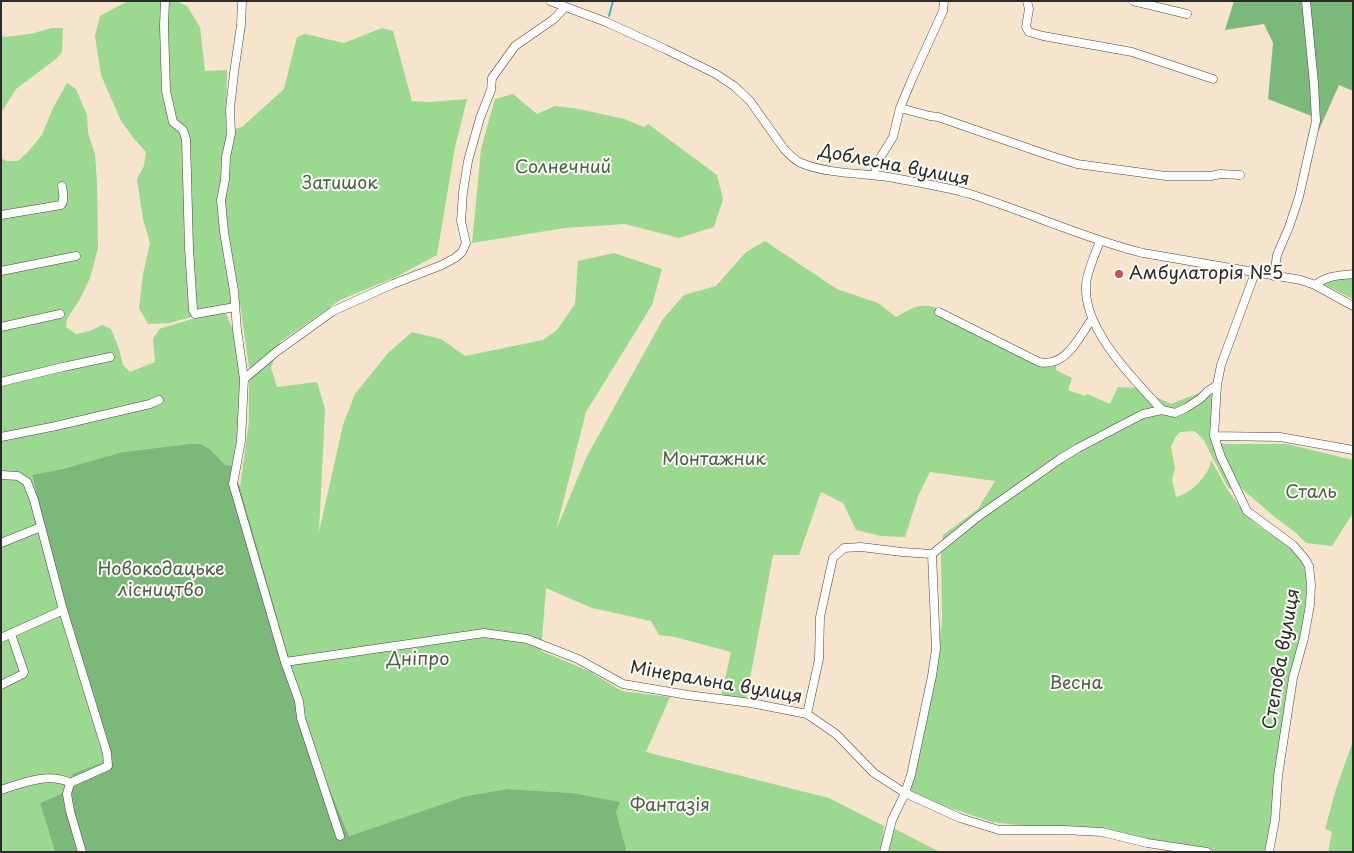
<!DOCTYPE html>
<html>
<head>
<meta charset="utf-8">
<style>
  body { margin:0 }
  #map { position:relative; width:1354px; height:853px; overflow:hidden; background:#f6e4cd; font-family:"Playpen Sans",sans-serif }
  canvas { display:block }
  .frame { position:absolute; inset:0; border:2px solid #2b2b2b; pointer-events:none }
</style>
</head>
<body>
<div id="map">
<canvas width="1354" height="853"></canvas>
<div class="frame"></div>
</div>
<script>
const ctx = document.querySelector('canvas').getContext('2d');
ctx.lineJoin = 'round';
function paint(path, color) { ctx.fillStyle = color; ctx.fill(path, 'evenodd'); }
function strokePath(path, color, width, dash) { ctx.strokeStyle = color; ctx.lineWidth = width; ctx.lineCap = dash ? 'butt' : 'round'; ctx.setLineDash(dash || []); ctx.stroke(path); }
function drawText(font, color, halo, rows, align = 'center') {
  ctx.font = font + ' "Playpen Sans",sans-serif'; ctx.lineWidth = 4; ctx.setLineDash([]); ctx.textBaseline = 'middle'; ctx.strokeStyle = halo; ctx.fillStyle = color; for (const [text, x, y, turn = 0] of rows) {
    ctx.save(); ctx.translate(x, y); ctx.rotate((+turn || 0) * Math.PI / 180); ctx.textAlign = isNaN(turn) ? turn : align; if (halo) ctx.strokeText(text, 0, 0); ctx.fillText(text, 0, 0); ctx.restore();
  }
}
paint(new Path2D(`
  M128,1H176L187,6L200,27L205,71L227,70L226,131L242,127L284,89L297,37L305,34L344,43L382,28L393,31L412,101L429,102L467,99L455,147L437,255L396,277L340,300L280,342L271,368L277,387L317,382L325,409L319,532L343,425L355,394L388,353L412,332L441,339L465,356L543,340L557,330L575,304L578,261L614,253L662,269L652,305L586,412L556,530L586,458L663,319L684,295L716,286L746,252L765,241L837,289L878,303L896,317C903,313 913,307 921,306C934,304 946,312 957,317C989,332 1021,355 1056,362V370L1072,378L1068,390L1085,396L1087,394L1110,404L1118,387L1137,388L1171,404L1201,392L1216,397L1212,441L1225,444H1287L1353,460V513L1332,546L1306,543L1295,532L1276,518L1241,488L1229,489C1224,480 1219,470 1214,460C1206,447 1207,440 1194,431L1180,432L1176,436L1171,447L1175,468L1172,480L1176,497C1190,494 1210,475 1211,460L1227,489L1243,511L1257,525L1289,547L1306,567L1307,604L1296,658L1289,678L1272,816L1266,852H1219L1156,843L1087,827H1033L992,822L941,805L909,790L929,711L942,622L941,554L943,535L978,509L995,481L930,472L919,494L905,537L881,536L856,530L843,503L821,492L799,555H773L746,700L721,697L731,652L675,637L659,635L651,621L592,608L546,588L541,651L589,671L622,691L670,697L646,752L829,798L884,826L882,852H627L616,812L619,802L573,793L507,789L466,796L349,836L319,763L240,487L249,421V367L240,304L169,323L148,324L139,308L143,274L150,243L143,219L137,179L144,166L146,152L135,140L121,121L101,75L95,36L100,16Z
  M52,28H63L62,52L56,59L16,89L1,113V36L5,37L30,34Z
  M67,83L76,89L87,115L88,133L95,154L97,182L98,248L90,278L80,299L67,319L66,327L76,334L90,331L102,325L111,329L119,349L123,365L130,372L155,362L153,339L159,329L192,319L225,312L233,330L241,380L239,438L232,466H225L210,449L201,444H188L123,452L62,469L32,475L63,608L112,760L99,765L65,792L40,803L55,852H1V158L6,161H18L27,153L42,135L53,108Z
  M513,94L537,114L555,106L579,109L624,119L644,127L648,124L717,175L723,199L714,227L679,238L625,224L565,228L472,243L481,149L495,99Z
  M1353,276V299L1325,285L1329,280Z
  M1353,741V852H1328L1332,832L1325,829L1336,789Z
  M893,828L940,852H887Z`), '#9ad98f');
paint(new Path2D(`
  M1234,1H1353V91L1339,85L1318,132L1314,117L1268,99L1273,43L1264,24L1225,30Z
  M188,444H201L210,449L225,465L232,466L240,487L319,763L349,836L466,796L507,789L573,793L620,802L616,812L627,852H55L40,803L65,792L72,774L112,759L63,608L32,475L62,469L123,452Z`), '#7bb97a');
strokePath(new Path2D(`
  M609,16L613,1`), '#45b2c2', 2);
const minor = new Path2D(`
  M165,1L164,26L166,91L173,122L183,130L186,139L189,248L193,310L195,314L235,307
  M242,1L241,25L234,73L230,109L231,134L226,157L225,180L221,200L224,232L234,291L237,330L244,379L241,441L233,484L285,662L299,701L301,718L340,836
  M550,1L606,22L665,49L716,74L734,86L750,101L784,149C789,154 794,160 801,163C828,174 859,173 888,177C915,182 943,186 970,194C1028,212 1083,238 1143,253L1301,280L1315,285L1353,306
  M1027,1L1029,9L1026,27L1029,32L1043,36L1132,52L1213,79
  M1133,1L1187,14
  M900,108L930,116L938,117L1045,154L1077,164L1166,176H1211L1220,174L1240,175
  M874,175L880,158L893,137L900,108L912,79L943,11L944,1
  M1,215L61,205C65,200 63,192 62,186
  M1100,241C1096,252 1086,274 1086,285C1083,330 1134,379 1162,410
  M1,271L76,256
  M1255,273L1221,365L1217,385L1214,436L1221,457L1247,511L1293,545L1305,559L1309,566L1311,585L1310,605L1304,638L1293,678L1278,776L1275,820L1269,852
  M1274,276L1277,255L1289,227L1299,197L1316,121L1314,84L1306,1
  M1315,285C1328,275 1337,276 1353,274
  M939,312L1039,362C1066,368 1079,337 1092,319
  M1,327L60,314
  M244,379L276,352L333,311L393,284L442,265L455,258L462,252L466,243L461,221L463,192L468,161L480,118L491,90L492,78L515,46L554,19L565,7
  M1,382L63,367L110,357
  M1214,436L1280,437L1353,450
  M1,437L56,426L150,404L159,400
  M1,475L18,476L27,482L34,500L63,610L107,753L108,766L70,783L67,794L70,811L82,852
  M1,543L41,527
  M1,638L63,610
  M285,662L484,633L527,639L578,659L623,684L688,695L751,703L807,714L836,734L874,773L905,793L960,818L999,830H1064L1102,832L1147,843L1207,852
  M1,685L23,674L24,672L11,634
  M807,714L819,659L820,617L833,558L844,548L861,547L902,552L932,554L979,516L1060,459L1078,448L1143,414L1162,410L1175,413L1186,408L1200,399L1208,391L1217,385
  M1,790C22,783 49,772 70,783
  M884,852L892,820L905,793L911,775L932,676L936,649L932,554`);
strokePath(minor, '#494743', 9);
strokePath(minor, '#fff', 8);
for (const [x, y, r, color] of [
  [1119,274,5,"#d1495b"]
]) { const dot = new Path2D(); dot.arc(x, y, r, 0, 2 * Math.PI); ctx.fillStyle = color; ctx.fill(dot); strokePath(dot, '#fdfcf7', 2); }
drawText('18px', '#2b2b2b', '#fdfcf7', [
  ["Доблесна вулиця",894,166,11],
  ["Степова вулиця",1282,659,-80],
  ["Мінеральна вулиця",716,683,10]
]);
drawText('18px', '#4c5f49', '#fdfcf7', [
  ["Солнечний",563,168],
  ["Затишок",340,184],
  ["Монтажник",714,460],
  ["Сталь",1311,493],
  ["Новокодацьке",161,570],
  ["лісництво",161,591],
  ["Дніпро",418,660],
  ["Весна",1076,684],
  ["Фантазія",670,806]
]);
drawText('18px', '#2b2b2b', '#fdfcf7', [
  ["Амбулаторія №5",1129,274]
], 'left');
</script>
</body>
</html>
